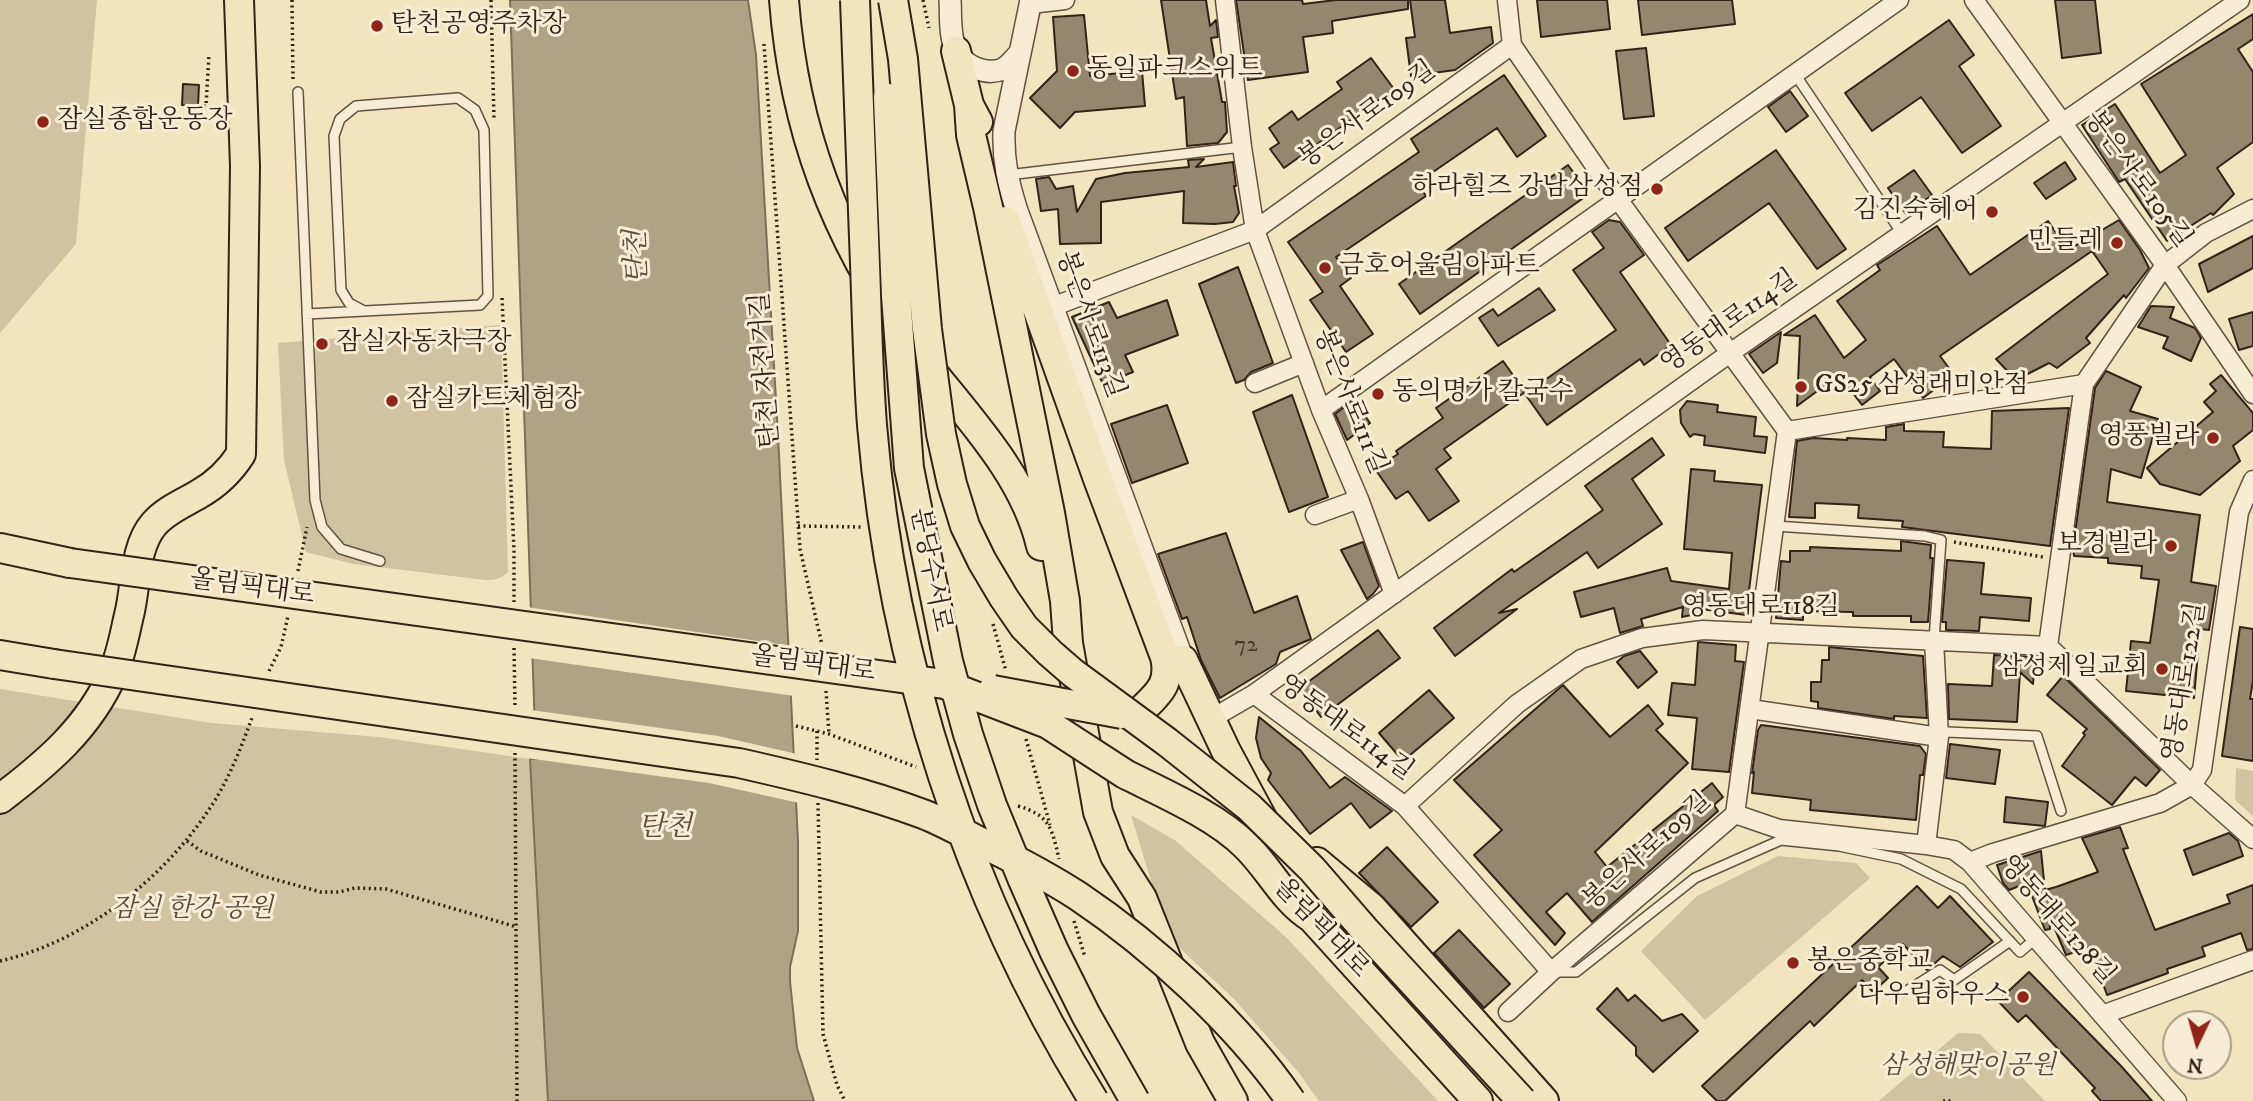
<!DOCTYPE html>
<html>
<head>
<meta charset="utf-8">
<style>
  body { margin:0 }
  #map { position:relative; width:2253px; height:1101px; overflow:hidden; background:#f2e4be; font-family:"IM FELL DW Pica",serif }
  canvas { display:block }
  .north { position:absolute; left:2162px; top:1010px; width:70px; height:70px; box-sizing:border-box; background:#f7edd5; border:2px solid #a89c89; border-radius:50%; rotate:185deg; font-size:19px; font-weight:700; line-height:28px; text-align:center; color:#312317 }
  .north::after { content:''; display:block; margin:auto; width:24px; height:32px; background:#8f2418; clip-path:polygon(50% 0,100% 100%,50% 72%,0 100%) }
</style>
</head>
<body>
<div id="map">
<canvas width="2253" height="1101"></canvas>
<div class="north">N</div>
</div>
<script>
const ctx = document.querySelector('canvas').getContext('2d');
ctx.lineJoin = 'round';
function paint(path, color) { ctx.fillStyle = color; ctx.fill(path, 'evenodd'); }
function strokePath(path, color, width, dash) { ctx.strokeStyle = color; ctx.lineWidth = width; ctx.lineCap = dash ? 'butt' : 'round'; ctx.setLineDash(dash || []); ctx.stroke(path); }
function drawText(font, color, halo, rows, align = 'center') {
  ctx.font = font + ' "IM FELL DW Pica","Noto Serif KR",serif'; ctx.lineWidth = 6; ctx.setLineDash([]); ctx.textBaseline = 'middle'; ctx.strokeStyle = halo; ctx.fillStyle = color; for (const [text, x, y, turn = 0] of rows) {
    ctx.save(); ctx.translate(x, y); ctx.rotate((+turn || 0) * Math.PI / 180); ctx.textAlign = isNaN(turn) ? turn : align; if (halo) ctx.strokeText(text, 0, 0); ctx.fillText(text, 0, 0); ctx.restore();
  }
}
paint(new Path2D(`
  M0,0H97L76,244L0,333Z
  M501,325L508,572C501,579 495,580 485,580L354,564L306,552L284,460L278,343Z
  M0,689L212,723L379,737L530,759L548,1101H0Z
  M2236,768L2253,771V816L2235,800Z
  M1131,815L1176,841L1287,938L1438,1101H1319L1299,1073L1235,1000L1168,937Z
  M1778,856L1856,863L1870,878L1705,1020L1641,951L1697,896Z
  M1958,1033L1980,1034L2045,1101H1879Z`), '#d1c3a2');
const water = new Path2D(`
  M510,0H748L756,55L778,435L798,841V931L790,967V981L797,1048L814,1101H548L530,759H536Z`);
paint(water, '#b0a285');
strokePath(water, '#7d6f59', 2);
paint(new Path2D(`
  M527,607L792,646L794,696L529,658Z
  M531,710L718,736L797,754L799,803L709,783L526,758L533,756Z`), '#f2e4be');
const building = new Path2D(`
  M1161,0H1206L1210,26L1216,20L1218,37L1211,38L1222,102H1225L1227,132L1218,143L1187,146L1184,97L1176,99Z
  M1236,0H1302L1303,4L1336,0H1408V9L1332,21L1333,33L1303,37L1308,72L1248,80Z
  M1410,0H1445L1450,33L1491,27L1493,43L1455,70L1411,76L1406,38L1415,37Z
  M1537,0H1607L1610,29L1541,37Z
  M1638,0H1732L1735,24L1642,35Z
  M2055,0H2095L2101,53L2062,58Z
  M2253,14V39L2238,49L2253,72V142L2217,168L2234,194L2213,215L2211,213L2167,241L2125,179L2119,182L2082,125L2115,104L2160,173L2186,155L2141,84Z
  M1084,15L1090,76L1142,71L1145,106L1075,112L1060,128L1030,98L1057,71L1053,17Z
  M1949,20L1974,55L1959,66L2001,126L1962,153L1921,97L1872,131L1845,93Z
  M1646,48L1654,116L1624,119L1616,51Z
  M1371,58L1394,89L1284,168L1270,149L1279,143L1269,128L1292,111L1298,120L1342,89L1337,82Z
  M1504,75L1546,136L1517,157L1497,128L1417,183L1426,196L1336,257L1351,278L1340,286L1373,334L1346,352L1310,300L1323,292L1288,242L1419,152L1411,139Z
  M183,84L199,85L198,106L182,105Z
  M1790,91L1808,116L1786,132L1768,107Z
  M1776,150L1846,249L1817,269L1769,203L1688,261L1665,228Z
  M1204,159L1196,167L1233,162L1236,186H1234L1239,213L1233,222L1215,224L1183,223L1184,191L1101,202V243L1060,244L1058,209L1041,211L1036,179L1049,177L1056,189L1073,186L1077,212L1096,179L1125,173L1189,167L1188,160Z
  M2065,162L2076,179L2046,199L2034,183Z
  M1568,165L1589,194L1420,314L1399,284Z
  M1914,170L1932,195L1906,214L1888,188Z
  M1609,220L1620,222L1644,255L1620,272L1671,345L1644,365L1640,359L1547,425L1525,394L1616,330L1573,270L1604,248L1592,232Z
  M2119,220L2140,250L2149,268L2126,298L2124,295L2086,338L2090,343L2057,368L2049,363L2016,380L1996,359L2108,274L2092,251L1940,356L1954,375L1923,398L1894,359L1870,377L1880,391L1862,405L1839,375L1797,406L1800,336L1784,335L1815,315L1844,358L1866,340L1837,301L1880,270L1877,265L1937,226L1970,275L2048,221L2068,250Z
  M2253,236V268L2208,292L2199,264Z
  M1238,267L1273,363L1251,372L1244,380L1236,383L1199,284Z
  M1539,288L1555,310L1498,346L1479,318L1493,309L1498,316Z
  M1167,300L1178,335L1125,355L1133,372L1103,384L1072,317L1109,302L1117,318Z
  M2151,306L2174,307L2170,318L2195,328L2201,338L2191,361L2163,348L2168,337L2138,327Z
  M2253,312V346L2239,350L2229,319Z
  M1781,332L1777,363L1763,373L1749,354Z
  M1503,361L1525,392L1444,449L1451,458L1436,469L1459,501L1429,521L1408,491L1396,499L1375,469L1398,454L1396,451L1443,418L1436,408Z
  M2106,371L2141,387L2130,411L2158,419L2141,478L2111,469L2107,502L2200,515L2191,582L2216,586L2209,630L2200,629L2194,698L2126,691L2131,641L2150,643L2159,580L2141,578L2142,566L2108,563V558L2074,556L2073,548L2095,388Z
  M2221,375L2253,413V430L2233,446L2240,461L2200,495L2160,484L2147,468L2213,412L2204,402L2216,391L2210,384Z
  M1292,395L1328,497L1289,512L1253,412Z
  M1354,400L1370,423L1347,440L1335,414Z
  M1687,401L1718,405L1717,412L1756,417L1754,436L1767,437L1765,453L1704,445L1705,436L1694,434L1690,437L1681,423L1680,410Z
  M1167,405L1188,463L1132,483L1111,424Z
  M2069,408L2050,546L1902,527L1903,521L1858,518L1859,505L1815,503V518L1789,517L1797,441L1813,438L1847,440V438L1886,440V427L1904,424V431L1944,432L1943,447L1991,449L1992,411Z
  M1652,438L1664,455L1632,479L1662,524L1598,568L1587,552L1499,613L1517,609L1455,656L1434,628L1512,569L1514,572L1603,510L1585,486Z
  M1691,469L1715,471L1714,481L1762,485L1746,615L1701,609L1700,613L1682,617L1683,607L1641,619L1643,626L1620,633L1614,608L1581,617L1574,592L1667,568L1671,581L1729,589L1732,553L1684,549Z
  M1226,533L1254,613L1297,596L1311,639L1280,652L1276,664L1220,698L1201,660L1187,617L1182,619L1158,554Z
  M1901,541L1931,545L1930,558H1933L1928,622H1911V616H1853V612L1803,611V620L1776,618L1781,561L1790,562V551H1810V547L1901,551Z
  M1363,542L1379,586L1373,594L1367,599L1341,550Z
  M1947,560L1984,563L1981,594L2031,598L2029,621L1980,617L1979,631L1946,630V622H1942Z
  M2240,627L2253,629V681L2250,699H2253V761L2222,756Z
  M1378,630L1400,658L1321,717L1300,688Z
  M1698,642L1736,645L1735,661L1744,662L1729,772L1692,769L1697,718L1668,715L1672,683L1695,685Z
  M1829,647L1923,656L1927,718L1894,716V719L1818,708V702L1811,701V682H1821L1822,660H1829Z
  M1640,651L1657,672L1638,688L1617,662L1624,656Z
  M1994,655L2035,657L2033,684L2020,672L2017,722L1949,719L1948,684L1992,686Z
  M2063,676L2160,770L2146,786L2135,777L2112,805L2062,766L2085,735L2083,733L2087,729L2047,695Z
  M1563,685L1610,737L1648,705L1663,724L1656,730L1688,763L1595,852L1607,867L1712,783L1723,797L1714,805L1718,811L1592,922L1567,893L1546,912L1565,933L1555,945L1474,855L1502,830L1454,780Z
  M1429,690L1454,718L1403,761L1379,733Z
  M1259,717L1301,751L1330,788L1345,777L1392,811L1370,828L1351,803L1310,834L1268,780L1271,773L1261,758L1256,738Z
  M1761,725L1920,746L1926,754L1923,775H1920L1916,820L1810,810L1811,800L1752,793L1754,772L1752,773L1758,730Z
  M1950,744L2000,750L1995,784L1946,778Z
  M2006,797L2048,802L2045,826L2004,822Z
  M2120,827L2128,848L2123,849L2155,930L2230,903L2227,895L2253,885V949L2247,950L2241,933L2202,947L2205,956L2167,969L2168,973L2107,995L2090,947L2066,955L2049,915L2050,929L2045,930L2027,883L2009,890L2003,883L1997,865L2041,851L2045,890L2056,887L2098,872L2082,838Z
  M2229,833L2238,841L2243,856L2193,875L2184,850Z
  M1387,847L1438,902L1411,927L1359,873Z
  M1917,886L1938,908L1950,896L1993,942L1960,967L1943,956L1927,970L1903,944L1878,967L1888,978L1873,992L1862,980L1814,1026L1810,1021L1725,1101H1717L1702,1086Z
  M1459,930L1510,984L1484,1008L1434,953Z
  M2029,972L2121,1066L2152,1101H2101L2092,1091L2095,1088L2026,1015L2018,1022L1998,1001Z
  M1617,988L1628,1001L1635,995L1662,1021L1682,1014L1698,1031L1653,1072L1636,1055V1047L1597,1009Z`);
paint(building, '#95876e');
strokePath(building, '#312317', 2);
const service = new Path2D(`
  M1795,74L1903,235
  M298,92L315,500L322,527L341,549L380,561
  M1008,175L1242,147
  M307,314L480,305L488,296L484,130L475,110L458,98L356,106L340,119L334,136L341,290L349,303L364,311
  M1775,526L1925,536L1941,540L1934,640
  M1939,737L1947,732L2037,736L2061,811
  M1555,972H1576L1695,878L1781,840L1839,846L1901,859L1961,889L2020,952L2035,939
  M1905,992L1940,970L1954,980L2010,941`);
const minor = new Path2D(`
  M1225,0L1242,147L1255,230L1321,410L1359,499L1394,594
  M1507,0L1512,45L1617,198L1787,431L1735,814L1551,972L1508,1012
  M1974,0L2165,265L2253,394
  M1030,4L1065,0
  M1052,307L1255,230L1512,45
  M1255,383L1304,363
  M1321,410L1899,0
  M1787,431L2084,384
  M1315,515L1359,499
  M2048,646L2084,384L2165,265L2206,233L2253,209
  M1254,694L1405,806L1551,972
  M1750,709L1939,737
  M1211,719L1254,694L1730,353L2240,0
  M1405,806L1517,704L1581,659L1642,638L1703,630L2048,646L2192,785L2253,839
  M1735,814L1779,829L1926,845L1954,850L1970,862L2177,1101
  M1926,845L1939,737L1934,640
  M1970,862L1993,853L2160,803L2192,785L2202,770L2239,512L2253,480
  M2102,1015L2253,960`);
const tertiary = new Path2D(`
  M950,0C951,15 949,35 956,50C963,66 986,76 1003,69C1009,66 1014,59 1019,54
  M1031,0L1004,131C1003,160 1008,183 1017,211L1183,660`);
const trunk = new Path2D(`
  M784,0C794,130 835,237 910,343C956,406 1023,468 1041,546
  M956,51L969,105L978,122
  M969,105L971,135L988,207L1050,513L1065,601L1068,643L1098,812L1115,856L1142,898L1200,1043L1233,1101
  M1006,221L1098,479L1165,657C1172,688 1154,696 1135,717
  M0,548L70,563
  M0,655L54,664
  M1183,660L1226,751L1262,818
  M1125,774C1163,793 1216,816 1246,846C1270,869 1283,900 1312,918L1478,1101
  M0,799C46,764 89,728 113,673C122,653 125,631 130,611C136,583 135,546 154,524C166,510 184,503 199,494C217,484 230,471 241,454L245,166L239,0
  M1317,862L1372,908L1544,1101`);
strokePath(service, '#615341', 12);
strokePath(minor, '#615341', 21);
strokePath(tertiary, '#615341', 24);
strokePath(trunk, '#312317', 32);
strokePath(new Path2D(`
  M292,0L293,79
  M491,0L494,119
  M923,0L929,28
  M764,44L800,549L822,645
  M198,106H206L209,54
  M502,298L514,550V602
  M798,526L863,527
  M1954,542L2043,557
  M298,571L307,527
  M993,624L1006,671
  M514,648L515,707
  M269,671L281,647L288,616
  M826,691L829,734
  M796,726L829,734L916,767
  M817,731V760
  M1026,739L1050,825
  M515,753L517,1101
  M818,803L823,1034L837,1085L845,1101
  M1018,806C1050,815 1052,829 1059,859
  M187,841L201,851L259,875L321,892H339L355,888L386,889L517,927
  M1074,921L1085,957
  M0,961C83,942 161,881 208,811C228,782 241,748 253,715
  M1943,1101H1953`), '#312317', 3.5, [2, 3.5]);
strokePath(service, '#f7edd5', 9);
strokePath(minor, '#f7edd5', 18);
strokePath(tertiary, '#f7edd5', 21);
strokePath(trunk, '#f2e4be', 28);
const trunkBridge = new Path2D(`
  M855,0C859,88 862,176 865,264C867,318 868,372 872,425C892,664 967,897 1094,1101
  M893,0L903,59L927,329L941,434L952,484L965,526L982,561L1004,598L1024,627L1050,653L1073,673L1167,742L1249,807L1312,869L1364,929L1522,1101
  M888,98L896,296L909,468L948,661L968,734L992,805L1022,878L1054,951L1086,1015L1135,1101
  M70,563L944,684L1048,724L1125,774
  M54,664L739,763C801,777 864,792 923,814C946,823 968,836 990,847C1020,862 1050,878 1078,896C1154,947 1239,1025 1291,1101
  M993,690L1122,714`);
strokePath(trunkBridge, '#312317', 32, []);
strokePath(trunkBridge, '#f2e4be', 28);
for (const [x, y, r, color] of [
  [377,26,7,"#8f2418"],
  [1073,71,7,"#8f2418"],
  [43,122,7,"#8f2418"],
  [1657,189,7,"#8f2418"],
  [1992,212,7,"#8f2418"],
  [2117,243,7,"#8f2418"],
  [1325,268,7,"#8f2418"],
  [322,344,7,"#8f2418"],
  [1801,387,7,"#8f2418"],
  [1378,394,7,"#8f2418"],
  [392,401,7,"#8f2418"],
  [2213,438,7,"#8f2418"],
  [2171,546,7,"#8f2418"],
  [2162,669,7,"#8f2418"],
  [1793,963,7,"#8f2418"],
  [2023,997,7,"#8f2418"]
]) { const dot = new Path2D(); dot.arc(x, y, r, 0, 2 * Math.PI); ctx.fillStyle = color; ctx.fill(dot); strokePath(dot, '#f7edd5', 2.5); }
drawText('23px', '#4a3c2d', null, [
  ["72",1246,646]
]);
drawText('26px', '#312317', '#f7edd5', [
  ["탄천공영주차장",391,26],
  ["동일파크스위트",1087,71],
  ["잠실종합운동장",57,122],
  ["하라힐즈 강남삼성점",1643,189,"right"],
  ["김진숙헤어",1978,212,"right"],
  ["민들레",2103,243,"right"],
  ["금호어울림아파트",1339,268],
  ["잠실자동차극장",336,344],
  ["GS25 삼성래미안점",1815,387],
  ["동의명가 칼국수",1392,394],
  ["잠실카트체험장",406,401],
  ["영풍빌라",2199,438,"right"],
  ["보경빌라",2157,546,"right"],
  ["삼성제일교회",2148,669,"right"],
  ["봉은중학교",1807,963],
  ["다우림하우스",2009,997,"right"]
], 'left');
drawText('26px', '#312317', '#f7edd5', [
  ["봉은사로109길",1368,116,-36],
  ["봉은사로105길",2137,180,54],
  ["영동대로114길",1730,323,-35],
  ["봉은사로113길",1089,325,70],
  ["탄천 자전거길",767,370,-94],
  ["봉은사로111길",1349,402,68],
  ["분당수서로",929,570,79],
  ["올림픽대로",252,589,8],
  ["영동대로118길",1761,609],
  ["올림픽대로",813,666,8],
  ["영동대로122길",2186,682,-81],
  ["영동대로114길",1345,729,36],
  ["봉은사로109길",1648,852,-42],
  ["영동대로128길",2056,921,49],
  ["올림픽대로",1320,929,47]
]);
drawText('italic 26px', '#594b3a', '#f7edd5', [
  ["잠실 한강 공원",192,911],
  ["삼성해맞이공원",1968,1068]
]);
drawText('italic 28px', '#5d4f3e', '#f7edd5', [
  ["탄천",639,257,-92],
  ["탄천",665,829]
]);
</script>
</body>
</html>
